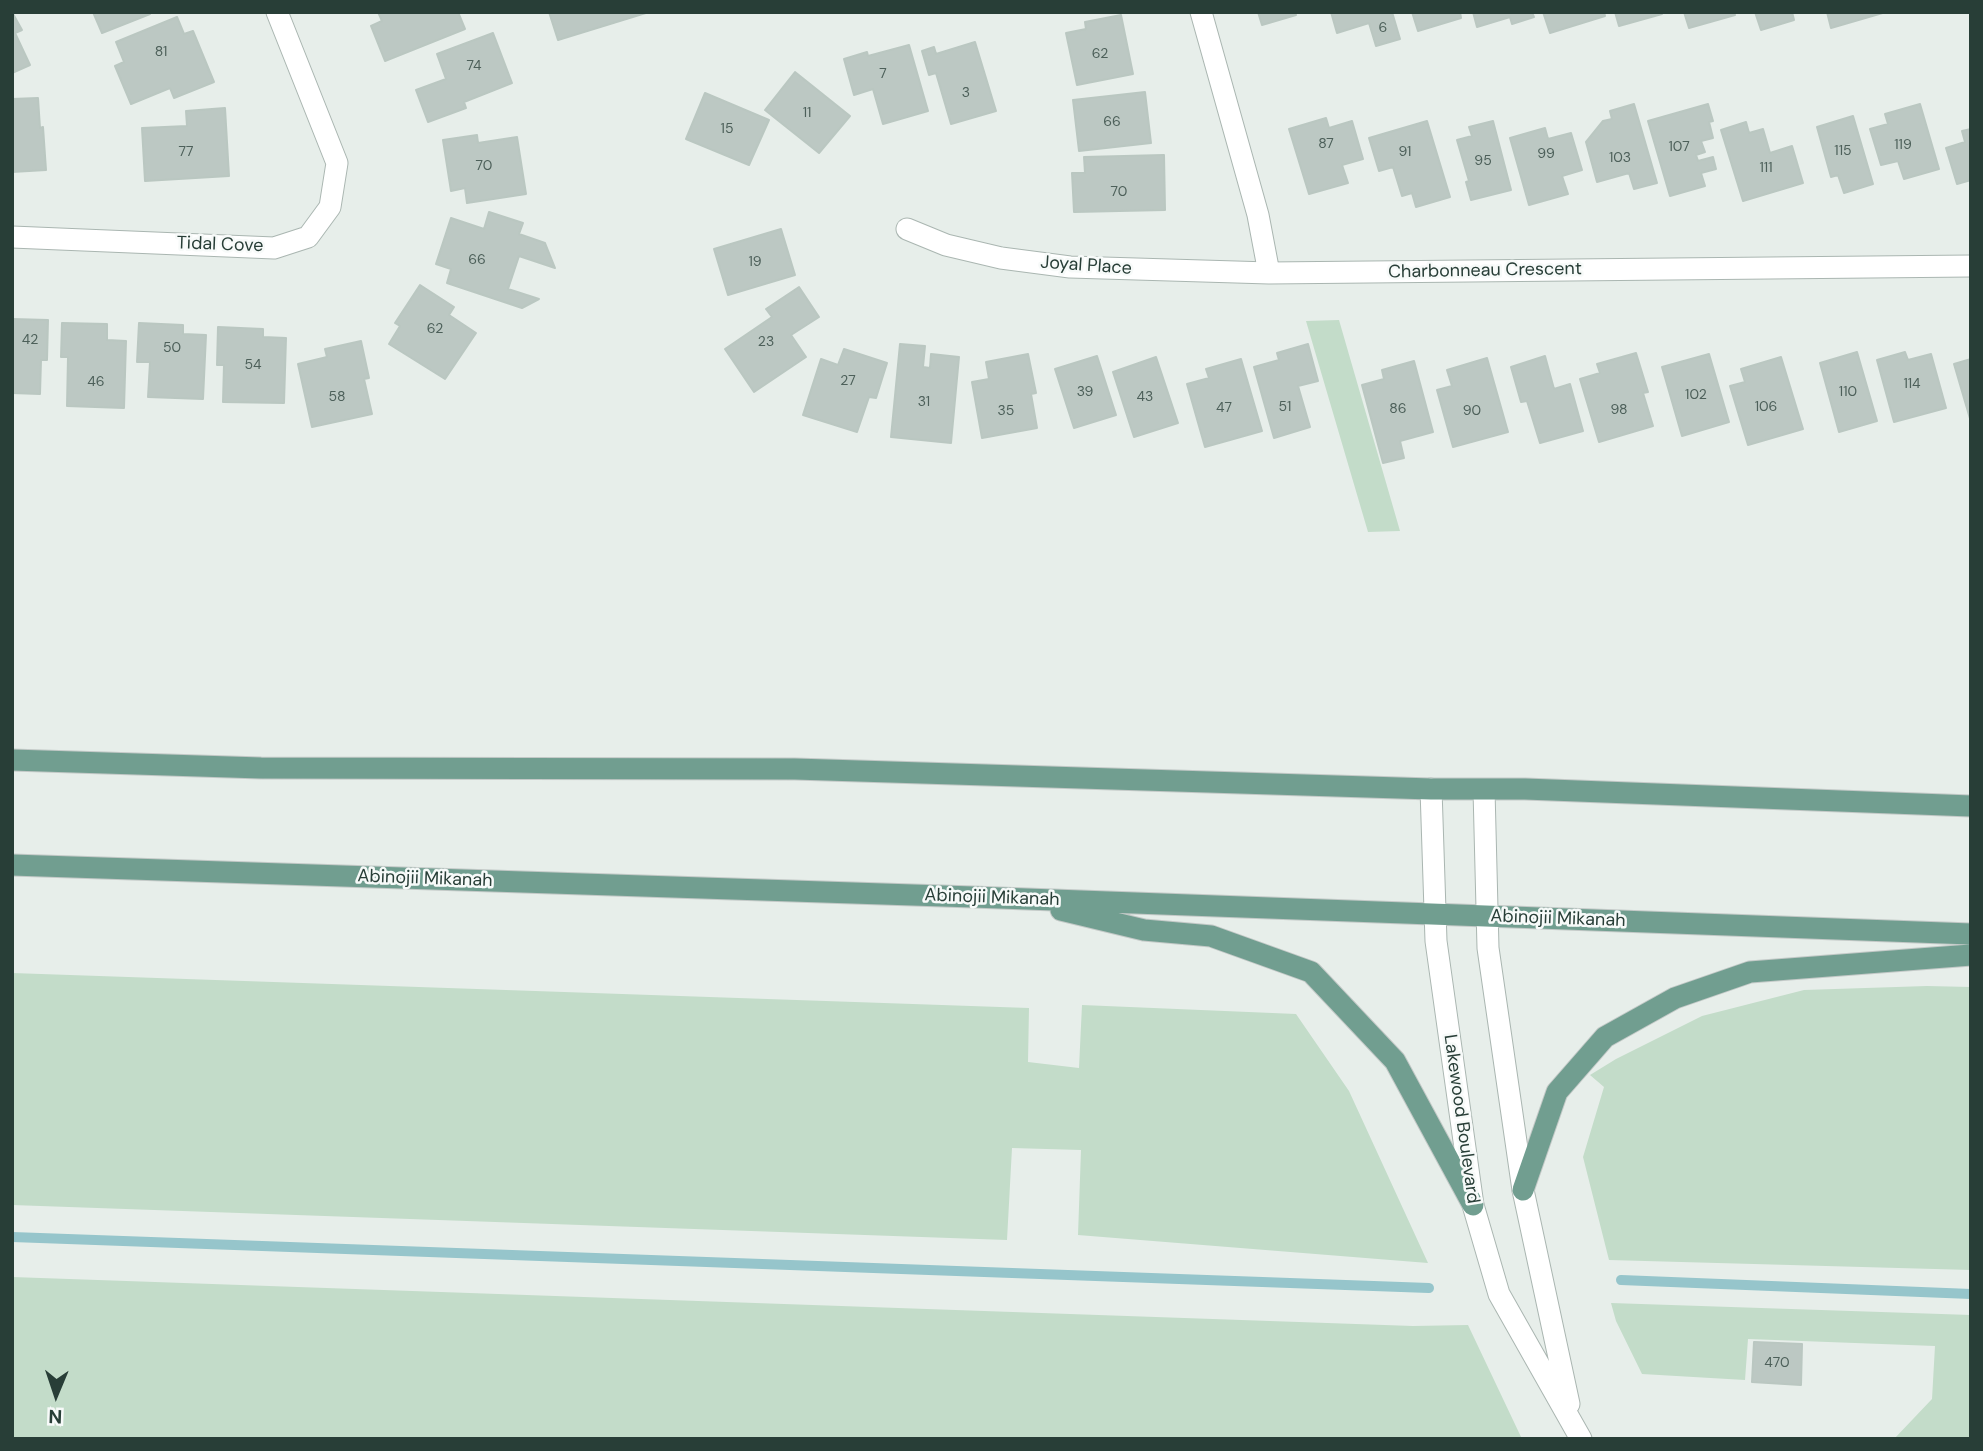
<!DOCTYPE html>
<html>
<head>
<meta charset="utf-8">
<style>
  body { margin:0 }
  #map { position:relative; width:1983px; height:1451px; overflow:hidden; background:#e7eeea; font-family:"DM Sans",sans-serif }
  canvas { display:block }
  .frame { position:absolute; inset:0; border:14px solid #283e37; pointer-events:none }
  .north { position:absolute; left:21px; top:1360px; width:70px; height:70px; -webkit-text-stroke:5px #f7faf9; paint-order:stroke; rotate:182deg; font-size:19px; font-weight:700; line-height:28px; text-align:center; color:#283e37 }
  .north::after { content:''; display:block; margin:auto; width:24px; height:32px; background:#283e37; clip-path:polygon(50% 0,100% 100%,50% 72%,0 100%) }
</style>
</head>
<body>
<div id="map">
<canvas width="1983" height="1451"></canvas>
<div class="frame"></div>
<div class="north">N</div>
</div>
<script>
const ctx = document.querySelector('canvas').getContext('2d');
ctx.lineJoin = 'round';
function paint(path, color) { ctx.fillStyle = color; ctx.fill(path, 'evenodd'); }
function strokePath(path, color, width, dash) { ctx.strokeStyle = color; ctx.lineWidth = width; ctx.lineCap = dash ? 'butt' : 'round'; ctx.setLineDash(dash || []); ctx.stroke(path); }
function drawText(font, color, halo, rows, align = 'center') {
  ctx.font = font + ' "DM Sans",sans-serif'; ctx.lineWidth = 5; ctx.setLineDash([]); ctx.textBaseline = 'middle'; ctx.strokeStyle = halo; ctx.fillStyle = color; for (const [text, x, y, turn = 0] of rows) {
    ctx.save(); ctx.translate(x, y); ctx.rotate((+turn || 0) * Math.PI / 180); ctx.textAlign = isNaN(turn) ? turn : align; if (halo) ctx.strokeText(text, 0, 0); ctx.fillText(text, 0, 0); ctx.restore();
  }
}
paint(new Path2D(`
  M1339,320L1400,531L1368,532L1306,321Z
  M12,973L1029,1008L1028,1062L1079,1068L1082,1005L1296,1014L1349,1091L1428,1263L1078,1235L1081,1150L1012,1148L1007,1240L12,1205Z
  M1927,986L1971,987V1270L1609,1260L1583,1157L1604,1087L1590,1075L1616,1059L1702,1016L1804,990Z
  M12,1277L1413,1326L1468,1325L1522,1439H12Z
  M1611,1303L1971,1315V1439H1894L1932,1399L1935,1346L1748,1339L1745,1380L1642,1374L1616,1321Z`), '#c3dcc9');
strokePath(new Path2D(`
  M12,1237L1429,1288
  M1621,1280L1971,1294`), '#96c5cb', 10);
const building = new Path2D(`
  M12,12L22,30L15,33L30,65L12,73Z
  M93,12H149L150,14L102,33Z
  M378,12H458L465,29L385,61L371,26L382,21Z
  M549,12H649L558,40Z
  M1258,12H1295L1296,15L1262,25Z
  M1331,12H1392L1400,39L1376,46L1369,23L1337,33Z
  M1412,12H1460L1461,18L1418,31Z
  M1473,12H1532L1534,17L1512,24L1510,17L1477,27Z
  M1543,12H1604L1605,16L1550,33Z
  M1615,12H1662V14L1619,26Z
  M1684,12H1734L1735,15L1689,28Z
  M1755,12H1792L1794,20L1761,30Z
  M1827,12H1886L1831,28Z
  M1121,15L1133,74L1077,85L1066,33L1086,29L1085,22Z
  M177,17L184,34L193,31L214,82L174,98L170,88L131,104L115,66L124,62L116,42Z
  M493,33L512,83L464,102L466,108L428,122L416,90L446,79L437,54Z
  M975,42L996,111L951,124L936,73L929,75L922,51L934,47L936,54Z
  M909,45L928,111L883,124L873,89L854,95L844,59L867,52L868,56Z
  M795,72L850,116L819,153L765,110Z
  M1145,92L1151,143L1079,151L1073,100Z
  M705,93L769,120L749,165L686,139Z
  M38,98L40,128L43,127L46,170L12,172V99Z
  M1634,104L1657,183L1634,189L1629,173L1597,182L1586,142L1603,121L1612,119L1610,111Z
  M1708,104L1713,121L1709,122L1713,138L1701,141L1705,152L1696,155L1698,161L1713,157L1716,169L1701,173L1705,186L1670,196L1648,121Z
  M1920,104L1939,169L1904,179L1898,161L1881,165L1870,129L1888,124L1885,114Z
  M225,108L229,176L145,181L142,128L187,126L186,111Z
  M1853,116L1873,184L1844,193L1838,175L1831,177L1817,127Z
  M1326,118L1329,128L1352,121L1363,159L1342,165L1348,183L1309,194L1289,129Z
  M1427,121L1450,197L1416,207L1412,193L1402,196L1393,167L1379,171L1369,138Z
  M1493,121L1511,190L1471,200L1466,182L1469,181L1457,140L1472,136L1469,127Z
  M1746,122L1749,133L1763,129L1770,153L1792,146L1803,183L1743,201L1721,130Z
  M1545,128L1548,139L1571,133L1582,170L1562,176L1568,194L1529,205L1510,138Z
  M1971,129V180L1957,184L1946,148L1965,142L1962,131Z
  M477,135L478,143L517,137L526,194L467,203L465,188L451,191L443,140Z
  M1164,155L1165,210L1074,212L1072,173H1085L1084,157Z
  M489,212L523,223L519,234L545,243L555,268L519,256L508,289L539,299L522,308L447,283L451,269L436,264L451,218L484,229Z
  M781,229L795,275L728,295L714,249Z
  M420,285L454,307L449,315L476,333L445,379L389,344L400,326L395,323Z
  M799,287L819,317L791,335L806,357L754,392L725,349L772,317L766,309Z
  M12,319L48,320L47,360H41L40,394L12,393Z
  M62,323L107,324V340L126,341L124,408L67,406L68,357H61Z
  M139,323L183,325V334L206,335L203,399L148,397L150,362H137Z
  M218,327L263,329V337L286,338L284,403L223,402L224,365H217Z
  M361,341L369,378L364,379L372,414L312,427L298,364L327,357L325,349Z
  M900,344L925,346L923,367L930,368L931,354L959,357L951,443L891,437Z
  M1308,344L1318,381L1298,386L1310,427L1274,438L1254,367L1279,360L1277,353Z
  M844,349L887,363L876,398L869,397L857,432L803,415L821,359L838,365Z
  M1857,352L1877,421L1839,432L1820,363Z
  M1905,352L1908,360L1931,354L1946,408L1894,422L1877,360Z
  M1636,353L1648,392L1643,393L1653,426L1599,442L1580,379L1600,373L1597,364Z
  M1028,354L1036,393L1031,394L1037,428L982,438L972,382L989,379L986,362Z
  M1709,354L1729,422L1682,436L1662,367Z
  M1097,356L1116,415L1074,428L1055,369Z
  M1545,356L1554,389L1570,384L1583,431L1540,443L1527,401L1521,402L1511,367Z
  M1156,357L1178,423L1134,437L1113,372Z
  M1781,357L1803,429L1748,445L1730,386L1745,382L1741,369Z
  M1487,358L1508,432L1453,447L1437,390L1452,386L1447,370Z
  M1241,359L1262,431L1205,447L1187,384L1209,378L1206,369Z
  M1971,359V422L1954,364Z
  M1414,361L1433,432L1400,441L1404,458L1383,463L1362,385L1384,379L1382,370Z
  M1754,1342L1802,1344L1801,1385L1752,1382Z`);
paint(building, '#bcc8c3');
strokePath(building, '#bac7c1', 2);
const minor = new Path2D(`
  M1201,12L1258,215L1269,273
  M907,229L946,245L1001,258L1070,267L1269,273L1971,266
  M12,237L274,248L308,237L330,207L337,163L277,12
  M1431,789L1436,941L1473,1205L1499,1294L1581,1439
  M1484,790L1488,948L1523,1190L1569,1404`);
const major = new Path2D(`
  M12,760L261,768L795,769L1431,789H1525L1971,806
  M12,865L973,897L1971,934
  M1061,910L1144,930L1211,936L1311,972L1395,1061L1473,1205
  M1523,1190L1557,1092L1605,1037L1675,998L1750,972L1971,955`);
strokePath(minor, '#aab6b1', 23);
strokePath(major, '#c3c9c7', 23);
strokePath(minor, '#fff', 21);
strokePath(major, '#719e90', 21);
drawText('14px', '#4d605a', null, [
  ["6",1383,28],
  ["81",161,52],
  ["62",1100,54],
  ["74",474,66],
  ["7",883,74],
  ["3",966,93],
  ["11",807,113],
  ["66",1112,122],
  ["15",727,129],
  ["87",1326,144],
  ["119",1903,145],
  ["107",1679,147],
  ["115",1843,151],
  ["77",186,152],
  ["91",1405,152],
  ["99",1546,154],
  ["103",1620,158],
  ["95",1483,161],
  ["70",484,166],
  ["111",1766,168],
  ["70",1119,192],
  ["66",477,260],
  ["19",755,262],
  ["62",435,329],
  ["42",30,340],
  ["23",766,342],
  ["50",172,348],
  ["54",253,365],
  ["27",848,381],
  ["46",96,382],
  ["114",1912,384],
  ["39",1085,392],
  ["110",1848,392],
  ["102",1696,395],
  ["58",337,397],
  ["43",1145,397],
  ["31",924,402],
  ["51",1285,407],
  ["106",1766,407],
  ["47",1224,408],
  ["86",1398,409],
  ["98",1619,410],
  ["35",1006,411],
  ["90",1472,411],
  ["470",1777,1363]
]);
drawText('18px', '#283e37', '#f7faf9', [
  ["Tidal Cove",220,245,2],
  ["Joyal Place",1086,266,4],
  ["Charbonneau Crescent",1485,271,-1],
  ["Abinojii Mikanah",425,879,2],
  ["Abinojii Mikanah",992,898,2],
  ["Abinojii Mikanah",1558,919,2],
  ["Lakewood Boulevard",1461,1119,82]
]);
</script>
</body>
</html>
